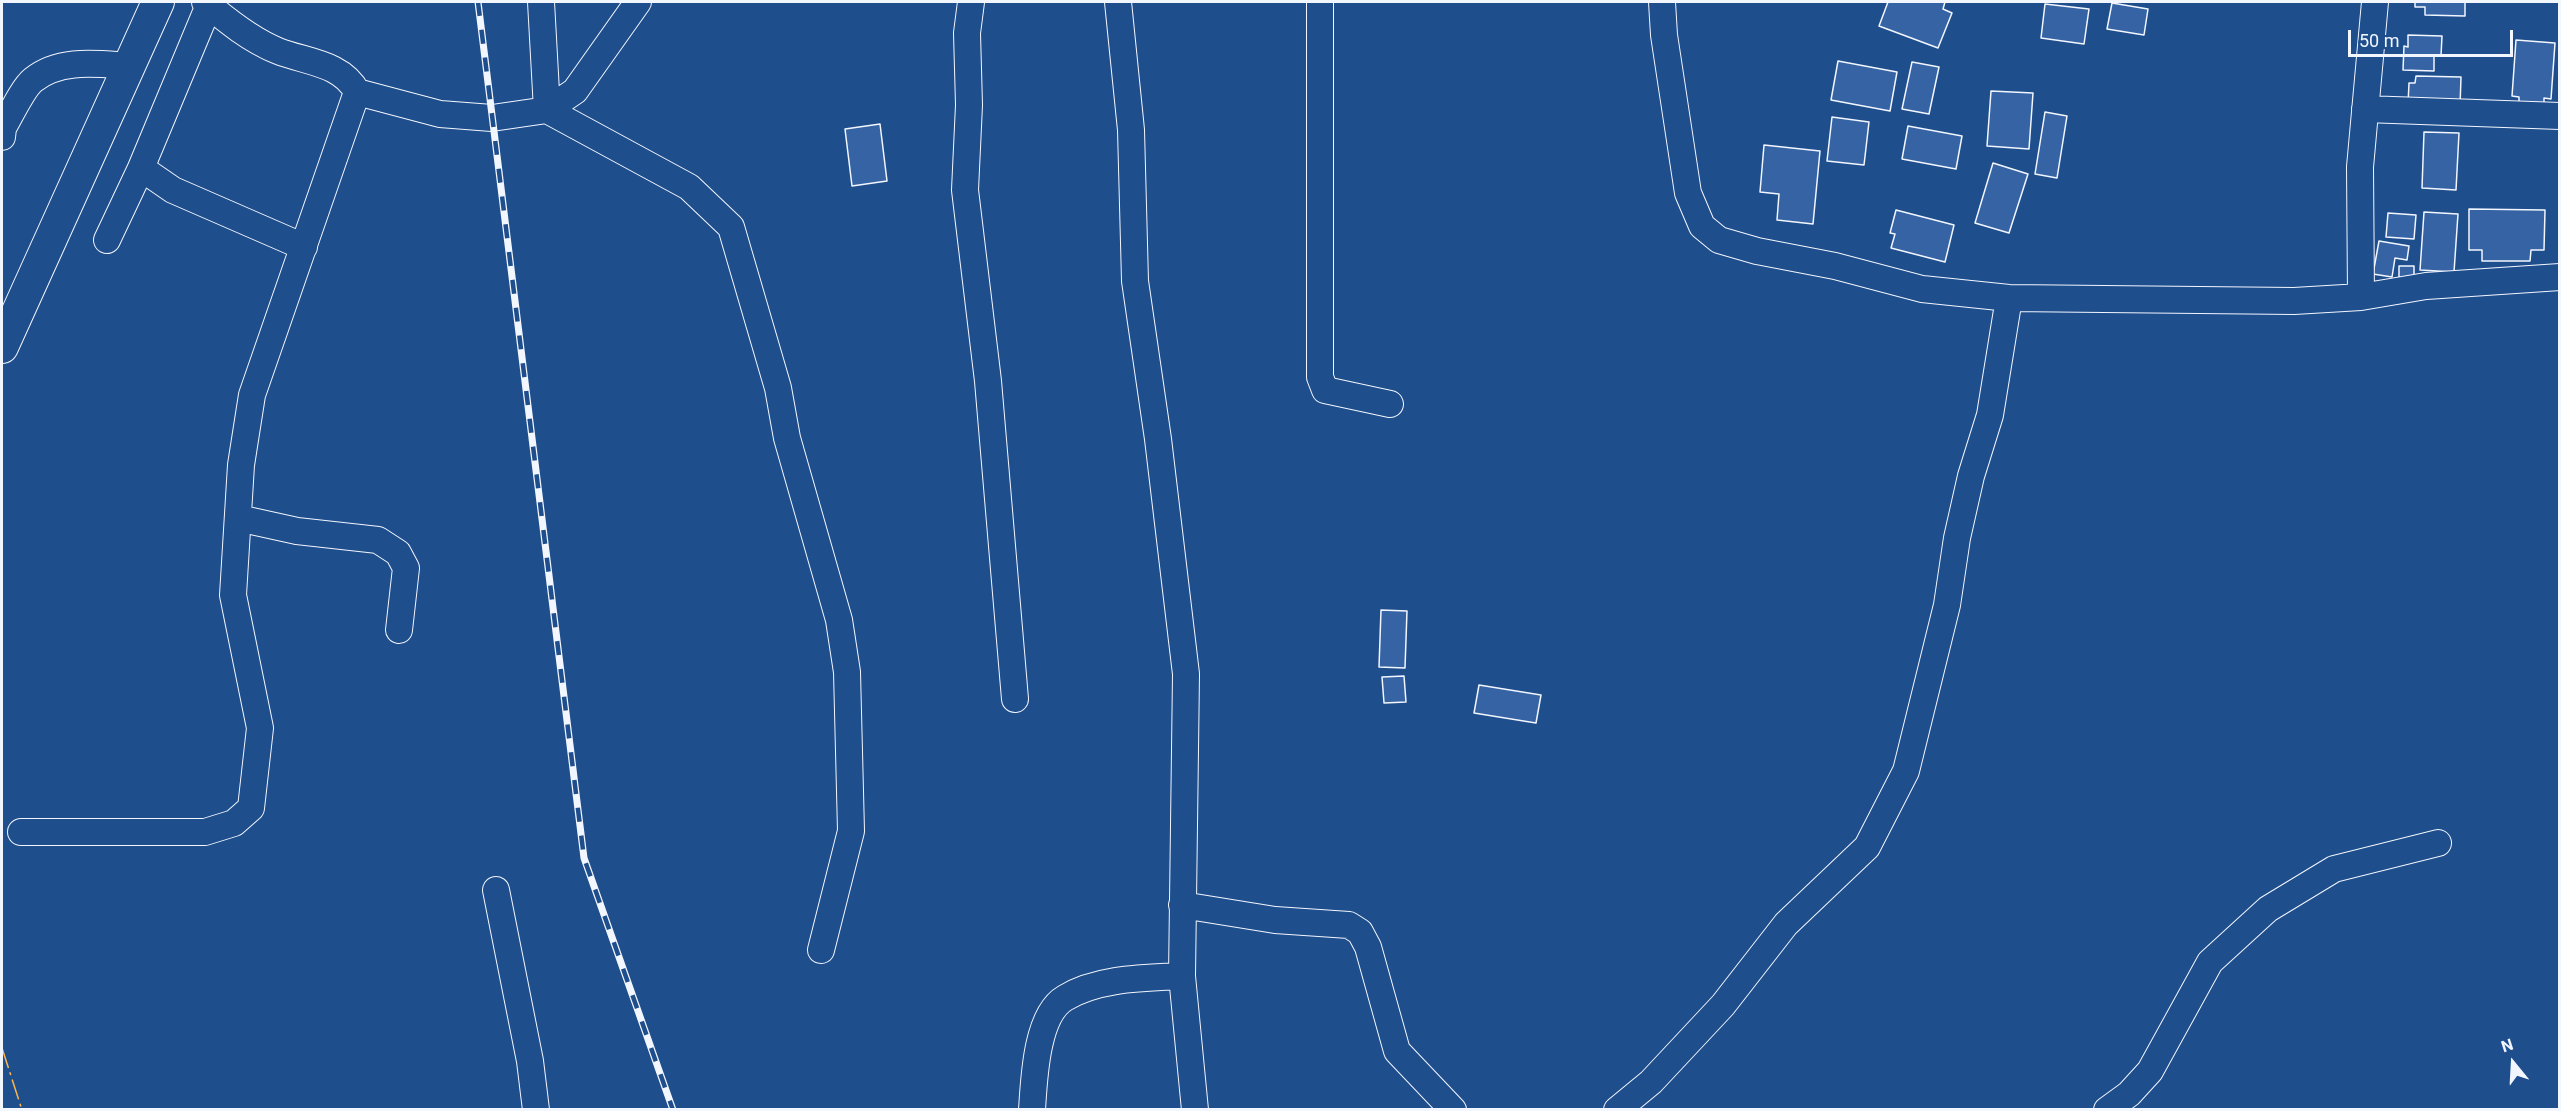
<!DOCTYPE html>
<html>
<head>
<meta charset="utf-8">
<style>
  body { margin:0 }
  #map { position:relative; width:2561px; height:1111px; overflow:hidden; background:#1f4e8c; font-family:Roboto,sans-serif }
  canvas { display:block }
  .frame { position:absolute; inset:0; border:3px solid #f2f6ff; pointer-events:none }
  .north { position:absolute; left:2483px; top:1033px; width:60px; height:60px; -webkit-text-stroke:4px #1f4e8c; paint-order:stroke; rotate:342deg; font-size:16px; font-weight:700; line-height:24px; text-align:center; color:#f2f6ff }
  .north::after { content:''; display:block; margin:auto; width:21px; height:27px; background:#f2f6ff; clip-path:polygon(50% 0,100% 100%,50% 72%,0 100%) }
  .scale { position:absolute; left:2348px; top:30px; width:165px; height:27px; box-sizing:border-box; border:3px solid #f2f6ff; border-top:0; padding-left:8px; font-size:18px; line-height:21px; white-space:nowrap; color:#f2f6ff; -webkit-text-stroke:4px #1f4e8c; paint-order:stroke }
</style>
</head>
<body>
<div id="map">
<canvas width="2561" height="1111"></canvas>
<div class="frame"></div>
<div class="north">N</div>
<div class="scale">50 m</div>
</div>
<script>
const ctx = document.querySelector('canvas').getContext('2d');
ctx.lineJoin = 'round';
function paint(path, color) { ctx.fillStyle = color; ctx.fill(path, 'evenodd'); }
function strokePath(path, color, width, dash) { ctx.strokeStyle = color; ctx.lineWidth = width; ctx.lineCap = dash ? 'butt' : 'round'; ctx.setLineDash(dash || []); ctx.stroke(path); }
const building = new Path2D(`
  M1888,2H1945L1943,9L1952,13L1938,48L1879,26Z
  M2415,2H2465V16L2425,15V7H2415Z
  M2112,3L2148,9L2144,35L2107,29Z
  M2045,4L2089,9L2084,44L2041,38Z
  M2408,35L2442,36L2441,56H2434V71L2403,70L2404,46L2408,47Z
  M2516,40L2555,43L2551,99L2544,98V107L2519,106V97L2512,96Z
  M1838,61L1897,72L1890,111L1831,100Z
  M1912,62L1939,67L1929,114L1902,109Z
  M2416,76L2461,77L2460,106L2408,104L2409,83H2415Z
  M1991,91L2033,93L2029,149L1987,146Z
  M2045,112L2067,116L2057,178L2035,174Z
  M1832,117L1869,122L1864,165L1827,161Z
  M880,124L887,181L852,186L845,129Z
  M1908,126L1962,136L1956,169L1902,159Z
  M2424,132L2459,133L2456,190L2422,188Z
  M1764,145L1820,151L1813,224L1777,220L1779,194L1760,192Z
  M1993,163L2028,174L2009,233L1975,223Z
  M2469,209L2545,210L2544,250H2531L2530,261H2482V250H2469Z
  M1896,210L1954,225L1945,262L1891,248L1895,234L1890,233Z
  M2424,212L2458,214L2454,272L2420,270Z
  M2388,213L2416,215L2414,239L2386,237Z
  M2379,241L2409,246L2407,260L2395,258L2392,277L2373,274Z
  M2399,266H2414V279H2399Z
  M1381,610L1407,611L1405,668L1379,667Z
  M1404,676L1406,702L1384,703L1382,677Z
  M1479,685L1541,695L1536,723L1474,713Z`);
paint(building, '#3563a3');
strokePath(building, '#f2f6ff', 1.5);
const minor = new Path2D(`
  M541,2L547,110L689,187L731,227L778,388L787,438L839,620L847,672L851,831L821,950
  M971,2L967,33L969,105L965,190L988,381L1015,699
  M1118,2L1131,130L1135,281L1158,439L1186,674L1182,976L1195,1110
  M1320,2V377L1325,390L1390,404
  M1662,2L1664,35L1688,193L1702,226L1719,240L1757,251L1835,266L1922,289L2009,298L2294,301L2361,297L2426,286L2560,277
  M209,5L141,168L173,190L304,247
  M357,92L440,114L492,118L547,110L575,91L638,2
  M2365,109L2560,116
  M2,137L3,128C10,116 23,88 33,80C60,58 98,64 130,66
  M107,240L141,168
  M2361,297L2360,167L2375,2
  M238,518L297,531L378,540L398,553L406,568L399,630
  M21,832H205L234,823L251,808L260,728L233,595L241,465L252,395L357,92C342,63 306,62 278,51C251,40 227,21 205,2
  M496,890L530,1061L536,1110
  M1182,905L1275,920L1349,925L1360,932L1368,947L1397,1051L1453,1110
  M1032,1110C1034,1080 1036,1015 1065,998C1098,978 1144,978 1182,976
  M1617,1110L1651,1082L1723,1005L1786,924L1867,847L1906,771L1947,605L1957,538L1971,476L1990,415L2009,298
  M2107,1110L2129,1094L2150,1071L2210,962L2268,909L2334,869L2438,843`);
const major = new Path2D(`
  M2,347L158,2`);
strokePath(minor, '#f2f6ff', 28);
strokePath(major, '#f2f6ff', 34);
strokePath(minor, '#1f4e8c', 26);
strokePath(major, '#1f4e8c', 32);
const rail = new Path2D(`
  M478,2L584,858L673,1110`);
strokePath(rail, '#f2f6ff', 7);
strokePath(rail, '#1f4e8c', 4.5, [14]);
strokePath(new Path2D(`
  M2,1048L22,1110`), '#ffb74d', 1.5, [21, 4.5, 3, 4.5]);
</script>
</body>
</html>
